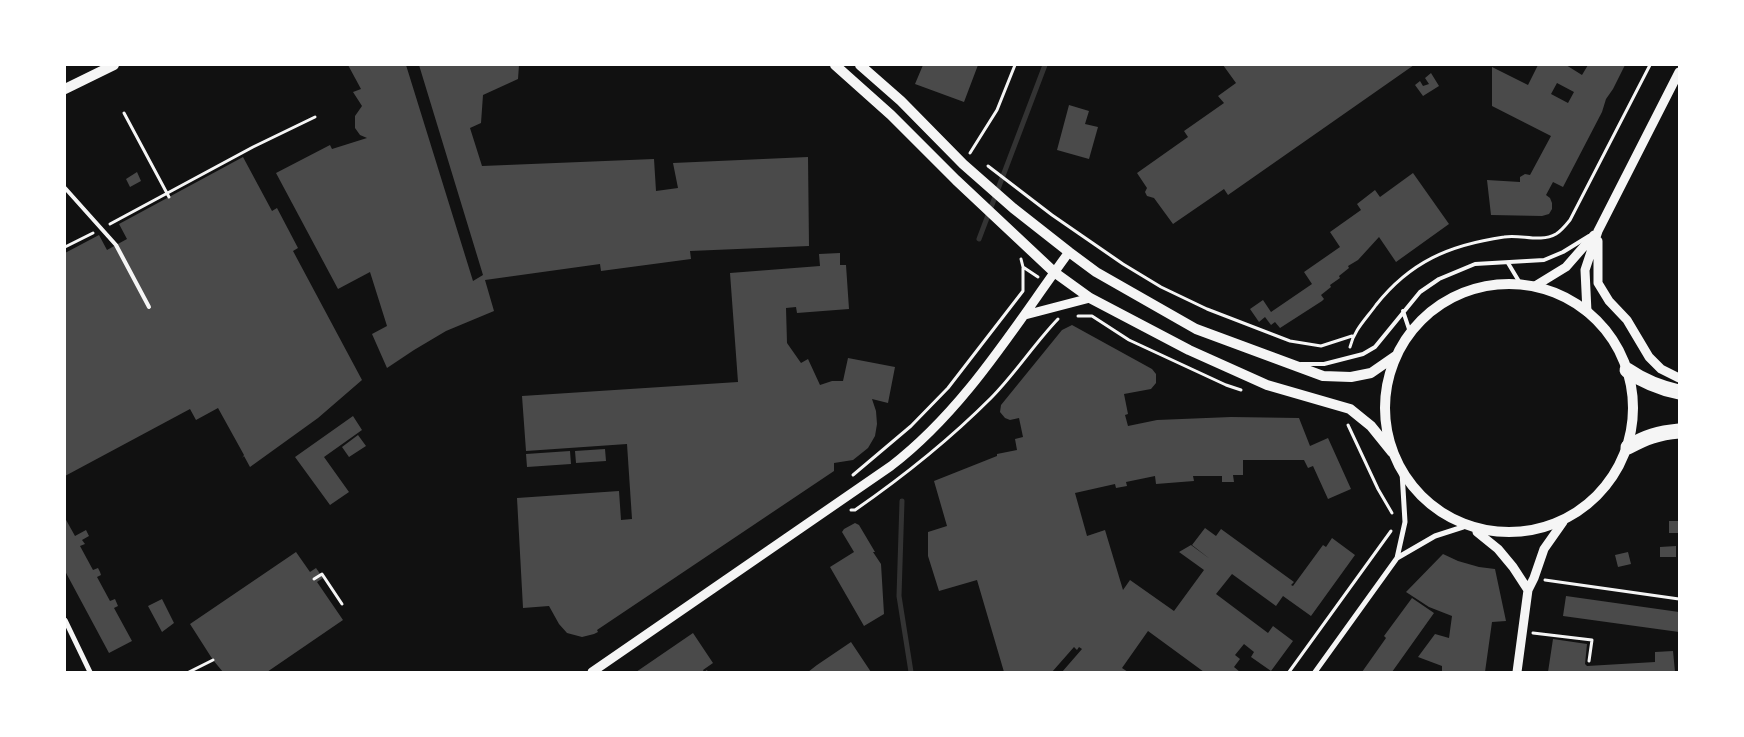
<!DOCTYPE html>
<html>
<head>
<meta charset="utf-8">
<style>
  body { margin:0 }
  #map { position:relative; width:1744px; height:737px; overflow:hidden; background:#111; font-family:"Fira Sans",sans-serif }
  canvas { display:block }
  .frame { position:absolute; inset:0; border:66px solid #fff; pointer-events:none }
</style>
</head>
<body>
<div id="map">
<canvas width="1744" height="737"></canvas>
<div class="frame"></div>
</div>
<script>
const ctx = document.querySelector('canvas').getContext('2d');
ctx.lineJoin = 'round';
function strokePath(path, color, width, dash) { ctx.strokeStyle = color; ctx.lineWidth = width; ctx.lineCap = dash ? 'butt' : 'round'; ctx.setLineDash(dash || []); ctx.stroke(path); }
function paint(path, color) { ctx.fillStyle = color; ctx.fill(path, 'evenodd'); }
strokePath(new Path2D(`
  M979,239L1045,65
  M902,501L899,596L911,672`), '#333', 5);
paint(new Path2D(`
  M348,65H406L473,281L483,275L419,65H519L518,79L483,95L481,123L470,128L482,166L654,159L656,191L678,188L673,163L808,157L809,246L690,251L691,259L601,271L600,264L485,280L494,311L446,331L414,350L387,368L372,334L387,326L370,272L338,289L276,173L330,145L332,149L367,138L360,135L355,128V116L362,106L353,92L361,89Z
  M923,65H978L964,102L915,84Z
  M1223,65H1414L1228,195L1224,189L1173,224L1154,198L1147,196L1145,192L1147,188L1137,173L1188,137L1184,131L1224,103L1218,96L1236,83Z
  M1538,65H1566L1582,75L1588,65H1625L1613,89L1606,99L1602,112L1563,187L1553,182L1546,195L1550,198L1552,203V209L1549,214L1542,216L1491,215L1487,180L1520,182V177L1525,174L1530,175L1551,136L1492,106V67L1528,85ZM1557,83L1574,92L1568,103L1551,94Z
  M1431,73L1439,86L1423,96L1415,85L1420,81L1423,86L1429,84L1425,78Z
  M1069,105L1089,111L1085,124L1098,127L1089,159L1057,150Z
  M243,157L272,211L277,208L298,248L293,251L362,380L318,418L250,467L244,456L242,458L244,455L218,408L196,420L190,409L65,476V253L99,235L107,250L116,245L127,239L119,224Z
  M137,172L141,181L130,187L126,179Z
  M1413,173L1449,224L1396,262L1379,237L1358,260L1348,266L1349,268L1339,276L1340,278L1330,285L1331,287L1321,295L1324,299L1322,301L1280,328L1275,322L1271,325L1265,317L1259,322L1250,309L1263,300L1271,312L1312,284L1304,272L1340,247L1330,232L1361,210L1357,204L1375,190L1380,197Z
  M840,253V265H846L849,309L797,313L796,307L786,308L787,343L801,363L808,359L820,385L832,381H843L848,358L895,367L888,403L872,399L876,411L877,424L875,436L868,448L853,460L834,463V471L597,630L598,632L594,634L582,637L567,633L559,624L549,606L523,608L517,498L619,491L621,520L632,519L627,444L526,451L522,396L738,382L730,273L820,266L819,254Z
  M1072,325L1152,369L1156,374V383L1151,389L1124,394L1128,414L1125,415L1128,426L1157,420L1231,417L1299,418L1310,446L1328,438L1351,489L1328,499L1313,466L1308,468L1304,460H1243V475H1233L1234,482H1222V476H1193L1194,481L1156,484L1155,476L1126,482L1127,486L1116,488L1115,484L1075,493L1087,536L1105,530L1123,590L1130,580L1174,611L1204,570L1179,552L1191,545L1210,559L1192,545L1205,528L1216,536L1221,529L1294,582L1291,585L1293,586L1323,545L1326,547L1332,538L1355,555L1311,616L1283,596L1276,606L1232,574L1216,594L1268,633L1273,626L1293,641L1271,671L1251,657L1254,652L1244,644L1235,655L1240,659L1234,667L1240,672H1204L1148,631L1122,668L1128,672H1062L1082,649L1079,647L1077,650L1074,647L1052,672H1004L977,580L939,591L928,556V532L947,526L934,481L997,456V454L1017,450L1015,439L1023,437L1019,418L1010,420L1005,418L1000,412L1001,405L1062,330Z
  M353,416L362,430L324,457L349,492L330,505L295,457Z
  M358,435L366,446L349,457L342,447Z
  M605,449L606,461L576,463L575,451Z
  M570,451L571,464L527,467L526,454Z
  M65,518L75,536L86,530L89,536L82,540L85,544L80,546L93,570L98,568L100,572L101,575L97,577L110,601L115,599L118,606L114,608L132,641L109,653L65,571Z
  M1669,521H1679V533H1669Z
  M855,523L859,525L875,552H873L881,564L884,614L864,626L830,567L854,552L842,532L844,529Z
  M1676,546V557H1660V547Z
  M296,552L310,572L316,568L323,578L317,582L343,620L267,672H223L213,660L190,624Z
  M1628,552L1631,564L1618,567L1615,555Z
  M1443,554L1458,561L1479,567L1495,569L1506,621L1492,622L1485,672H1442V666L1418,657L1435,634L1449,638L1452,616L1429,607L1406,592Z
  M1566,596L1679,612V632L1563,616Z
  M1412,598L1434,613L1392,672H1362L1386,638L1384,636Z
  M162,599L174,623L162,632L148,606Z
  M693,633L713,663L703,670L704,672L707,670L708,672H636Z
  M1553,639L1587,644L1585,664L1587,666L1655,662V652L1673,651L1675,672H1548Z
  M851,642L871,672H808L817,665Z`), '#4a4a4a');
strokePath(new Path2D(`
  M124,113L169,197
  M970,153L997,110L1015,65
  M988,166L1052,215L1123,264L1161,287L1207,309L1290,341L1321,346L1352,336
  M110,224L253,147L315,117
  M65,247L93,233
  M1023,267L1038,277
  M1078,316H1092L1129,340L1226,385L1241,390
  M1350,347C1354,330 1366,319 1376,305C1410,262 1449,245 1504,237C1521,234 1540,243 1556,234C1561,231 1566,225 1570,220L1650,65
  M1348,425L1378,489L1392,513
  M853,475L911,426L948,388L982,344L1023,291V267L1021,259
  M851,510H855C904,476 949,440 991,398C1015,374 1034,344 1058,319
  M314,579L322,574L342,604
  M1545,580L1679,599
  M1533,633L1592,640L1589,661
  M189,672L213,660
  M1289,672L1391,531`), '#f5f5f5', 3);
strokePath(new Path2D(`
  M65,188L116,245L149,307
  M1508,263L1520,283
  M1403,311L1410,332
  M1301,364H1324L1363,354L1375,347L1420,292L1439,279L1475,264L1544,260L1563,252L1589,236`), '#f5f5f5', 4);
strokePath(new Path2D(`
  M1397,558L1405,522L1402,472
  M65,620L90,672
  M1315,672L1397,558L1435,536L1463,527`), '#f5f5f5', 5);
strokePath(new Path2D(`
  M1598,241V283L1609,301L1627,320L1649,357L1661,369L1679,378
  M1535,286L1566,267L1594,235
  M1587,312L1585,270L1598,231L1679,72
  M1025,315L1090,298
  M1477,532L1498,549L1513,567L1528,590
  M592,672L891,466C965,409 1014,327 1069,252
  M1517,672L1528,590L1534,578L1544,549L1563,522`), '#f5f5f5', 9);
strokePath(new Path2D(`
  M835,65L891,115L956,180L1054,272L1090,298L1189,350L1267,385L1350,409L1371,426L1392,452
  M860,65L901,101L963,164L1013,208L1069,252L1096,272L1196,329L1323,376L1351,377L1371,373L1397,355
  M65,89L114,65
  M1385 408a124 124 0 1 1 248 0a124 124 0 1 1-248 0Z`), '#f5f5f5', 10);
strokePath(new Path2D(`
  M1627,370C1643,381 1660,388 1679,392
  M1628,447C1646,437 1658,433 1679,431`), '#f5f5f5', 15);
</script>
</body>
</html>
